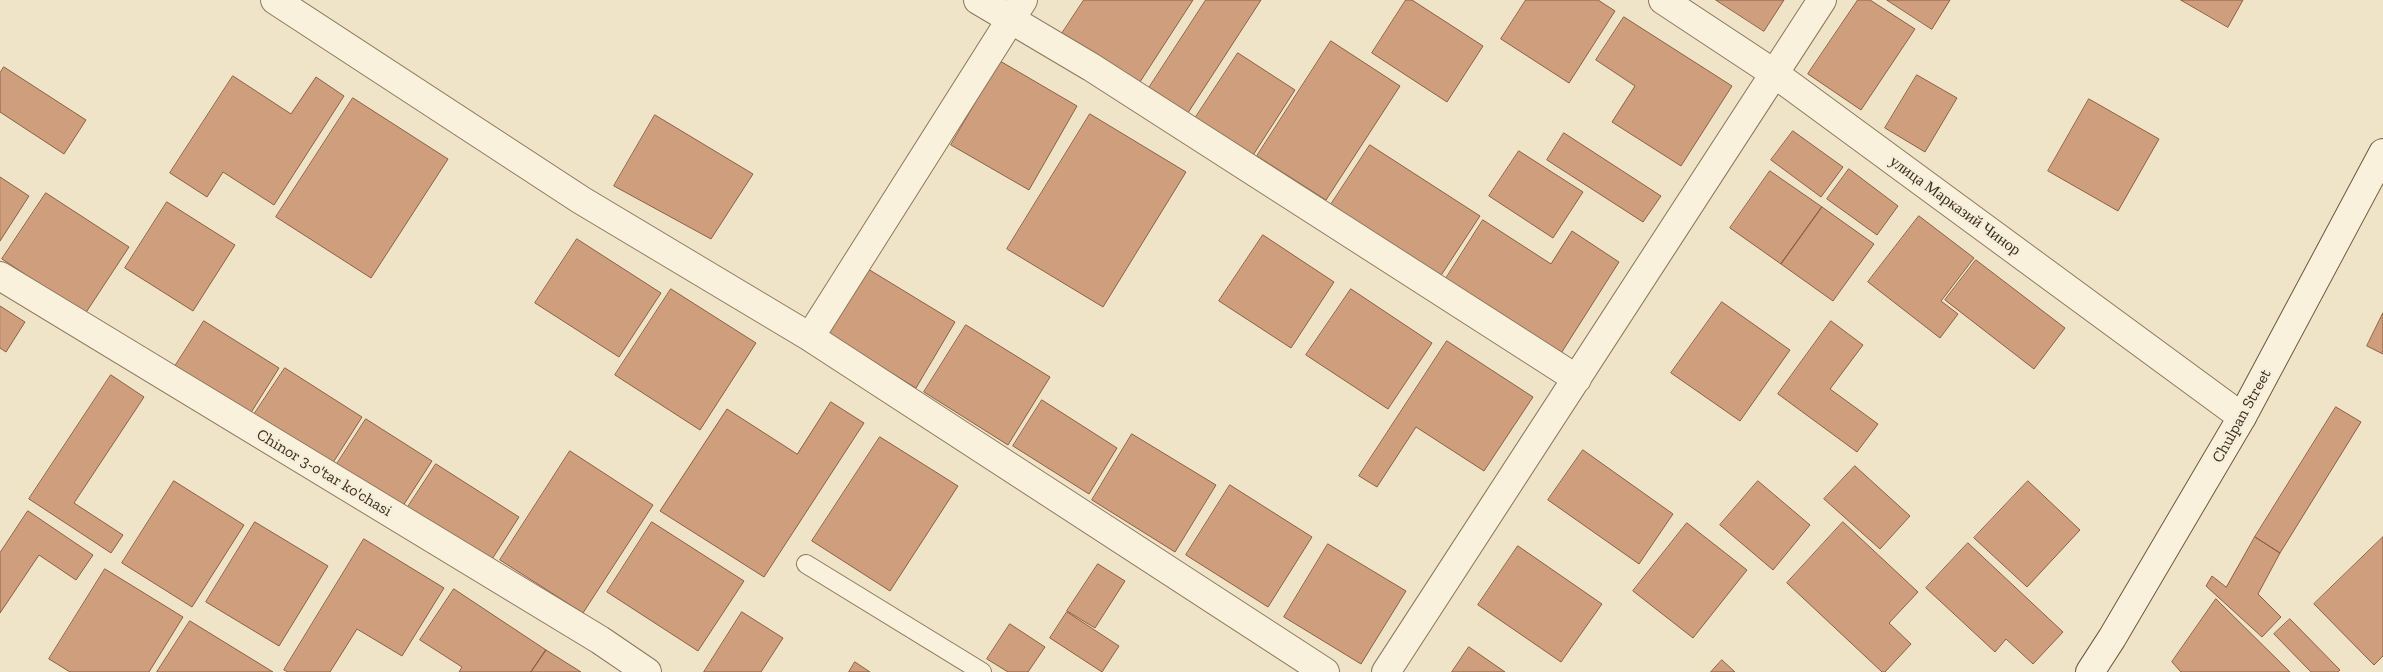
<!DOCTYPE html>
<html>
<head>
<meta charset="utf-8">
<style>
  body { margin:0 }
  canvas { display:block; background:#f0e4c8 }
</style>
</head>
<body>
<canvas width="2383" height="672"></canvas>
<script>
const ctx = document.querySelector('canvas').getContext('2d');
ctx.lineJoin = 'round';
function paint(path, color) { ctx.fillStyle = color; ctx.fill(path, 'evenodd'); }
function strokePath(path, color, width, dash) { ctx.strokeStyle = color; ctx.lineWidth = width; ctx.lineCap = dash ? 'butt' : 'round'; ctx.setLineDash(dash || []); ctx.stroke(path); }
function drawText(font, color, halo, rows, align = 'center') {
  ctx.font = font + ' "Zilla Slab",serif'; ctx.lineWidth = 5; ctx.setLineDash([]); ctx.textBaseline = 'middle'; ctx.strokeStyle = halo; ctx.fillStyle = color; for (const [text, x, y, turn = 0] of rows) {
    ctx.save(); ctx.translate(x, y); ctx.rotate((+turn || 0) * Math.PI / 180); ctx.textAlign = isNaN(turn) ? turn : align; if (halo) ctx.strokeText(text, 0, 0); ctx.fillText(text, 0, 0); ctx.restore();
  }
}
const building = new Path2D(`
  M1084,0H1193L1138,85L1061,35Z
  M1206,0H1261L1184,119L1145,94Z
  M1406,0H1412L1483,46L1447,102L1372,53Z
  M1526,0H1598L1615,11L1569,83L1501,39Z
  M1716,0H1784L1764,31Z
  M1858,0H1870L1915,29L1861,110L1808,74Z
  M1887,0H1950L1932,29Z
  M2181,0H2243L2228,27Z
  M1624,17L1732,86L1681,166L1612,122L1635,86L1596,60Z
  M1331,41L1400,86L1326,200L1257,156Z
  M1238,53L1295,90L1248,163L1190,126Z
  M1000,61L1077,106L1029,190L951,145Z
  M4,67L86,120L64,154L0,112V73Z
  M1917,75L1957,98L1925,152L1885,128Z
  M233,76L291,114L316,77L344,96L274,205L223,172L207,197L170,173Z
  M353,98L448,159L371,278L276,217Z
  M2089,99L2159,139L2118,211L2048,171Z
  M1090,114L1186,172L1103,307L1007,249Z
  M655,115L753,174L711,239L614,186Z
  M1793,131L1843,167L1821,197L1771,160Z
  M1564,133L1661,196L1643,222L1547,160Z
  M1370,145L1480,216L1440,277L1330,206Z
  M1519,151L1583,192L1553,238L1489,196Z
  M1849,169L1898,206L1877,235L1827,199Z
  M1770,171L1822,207L1781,264L1730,228Z
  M0,177L29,196L0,241Z
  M46,193L129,247L85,314L2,259Z
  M167,202L235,245L193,311L125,268Z
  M1822,207L1874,244L1833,301L1781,264Z
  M1919,216L1974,258L1941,301L1958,314L1940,338L1868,282Z
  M1483,220L1551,264L1572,231L1619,262L1560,355L1445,280Z
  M1263,235L1334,282L1291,348L1219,301Z
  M577,239L661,293L619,357L535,303Z
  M1976,260L2065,328L2034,369L1945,300Z
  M868,269L955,322L916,388L828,334Z
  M671,289L756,343L700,430L615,375Z
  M1351,289L1432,343L1388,409L1306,355Z
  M1722,302L1790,350L1740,421L1671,373Z
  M0,306L25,322L6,352L0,348Z
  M2383,313V354L2367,346Z
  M204,321L279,368L247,419L172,371Z
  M1831,321L1863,345L1830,389L1878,424L1857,452L1778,394Z
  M966,325L1050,377L1008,445L924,392Z
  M1447,341L1533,397L1484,471L1416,427L1377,487L1359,476Z
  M285,368L362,417L329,469L251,419Z
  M111,375L144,397L74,503L123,535L111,553L29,499Z
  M1042,400L1117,448L1089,494L1013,446Z
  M831,402L864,423L764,577L660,511L727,409L797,454Z
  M2336,407L2361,422L2280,553L2255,537Z
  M366,419L432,461L399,512L333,470Z
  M1132,434L1216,485L1175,552L1092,500Z
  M880,437L958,486L890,591L812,541Z
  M1583,450L1673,514L1639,564L1548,500Z
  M570,451L653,505L583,613L500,560Z
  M436,464L519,517L487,567L404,513Z
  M1855,466L1910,516L1880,549L1824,499Z
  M174,481L244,525L192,607L122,563Z
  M1758,481L1810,525L1773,570L1720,525Z
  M2028,481L2080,530L2027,587L1974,538Z
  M1230,485L1312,537L1268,607L1186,555Z
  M28,511L93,555L76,580L39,555L0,613V553Z
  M255,522L328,566L279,646L206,602Z
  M652,522L744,581L698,651L607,592Z
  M1843,522L1918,592L1889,623L1911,644L1885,672H1882L1787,583Z
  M1687,523L1747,570L1693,638L1633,591Z
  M2255,537L2280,553L2258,594L2281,617L2262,637L2206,586L2212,576L2226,587Z
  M2383,537V656L2374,665L2314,604Z
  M364,539L444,588L402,656L357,629L330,672H288L284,670Z
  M1968,543L2063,632L2033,664L2006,639L1995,652L1926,588Z
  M1328,544L1406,591L1361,664L1284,617Z
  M1518,546L1602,604L1561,662L1478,605Z
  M1098,564L1125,581L1095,628L1067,611Z
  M105,569L183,617L149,672H70L49,659Z
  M454,589L546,650L531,672H459L462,667L420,640Z
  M2216,599L2290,672H2181L2172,662Z
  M742,612L783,638L761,672H704Z
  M1067,612L1119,646L1102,672L1050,638Z
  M2290,619L2340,670L2338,672H2311L2274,634Z
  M190,621L273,672H157Z
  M1010,624L1045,647L1028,672H1008L987,659Z
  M1469,647L1505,672H1452Z
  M546,650L581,672H531Z
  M1722,660L1735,672H1711Z
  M855,662L870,672H849Z`);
paint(building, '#cf9f7d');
strokePath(building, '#8d5f41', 1);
const service = new Path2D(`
  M806,564L982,672`);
const minor = new Path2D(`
  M275,0L581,200L810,337L1325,672
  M978,0L1091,67L1577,379
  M1663,0L1775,74L2242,417
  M0,276L600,640L647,672
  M810,337L1023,0
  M1386,672L1822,0`);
const secondary = new Path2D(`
  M2090,672L2112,638L2242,417L2383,153`);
strokePath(service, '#8d765c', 20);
strokePath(minor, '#8d765c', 30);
strokePath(secondary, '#6f573f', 30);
strokePath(service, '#faf1dc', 18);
strokePath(minor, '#faf1dc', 28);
strokePath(secondary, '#faf1dc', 28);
drawText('16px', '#3d2e20', '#f7eed8', [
  ["улица Марказий Чинор",1955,206,36],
  ["Chulpan Street",2242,416,-61],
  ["Chinor 3-o'tar ko'chasi",324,473,31]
]);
</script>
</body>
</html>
